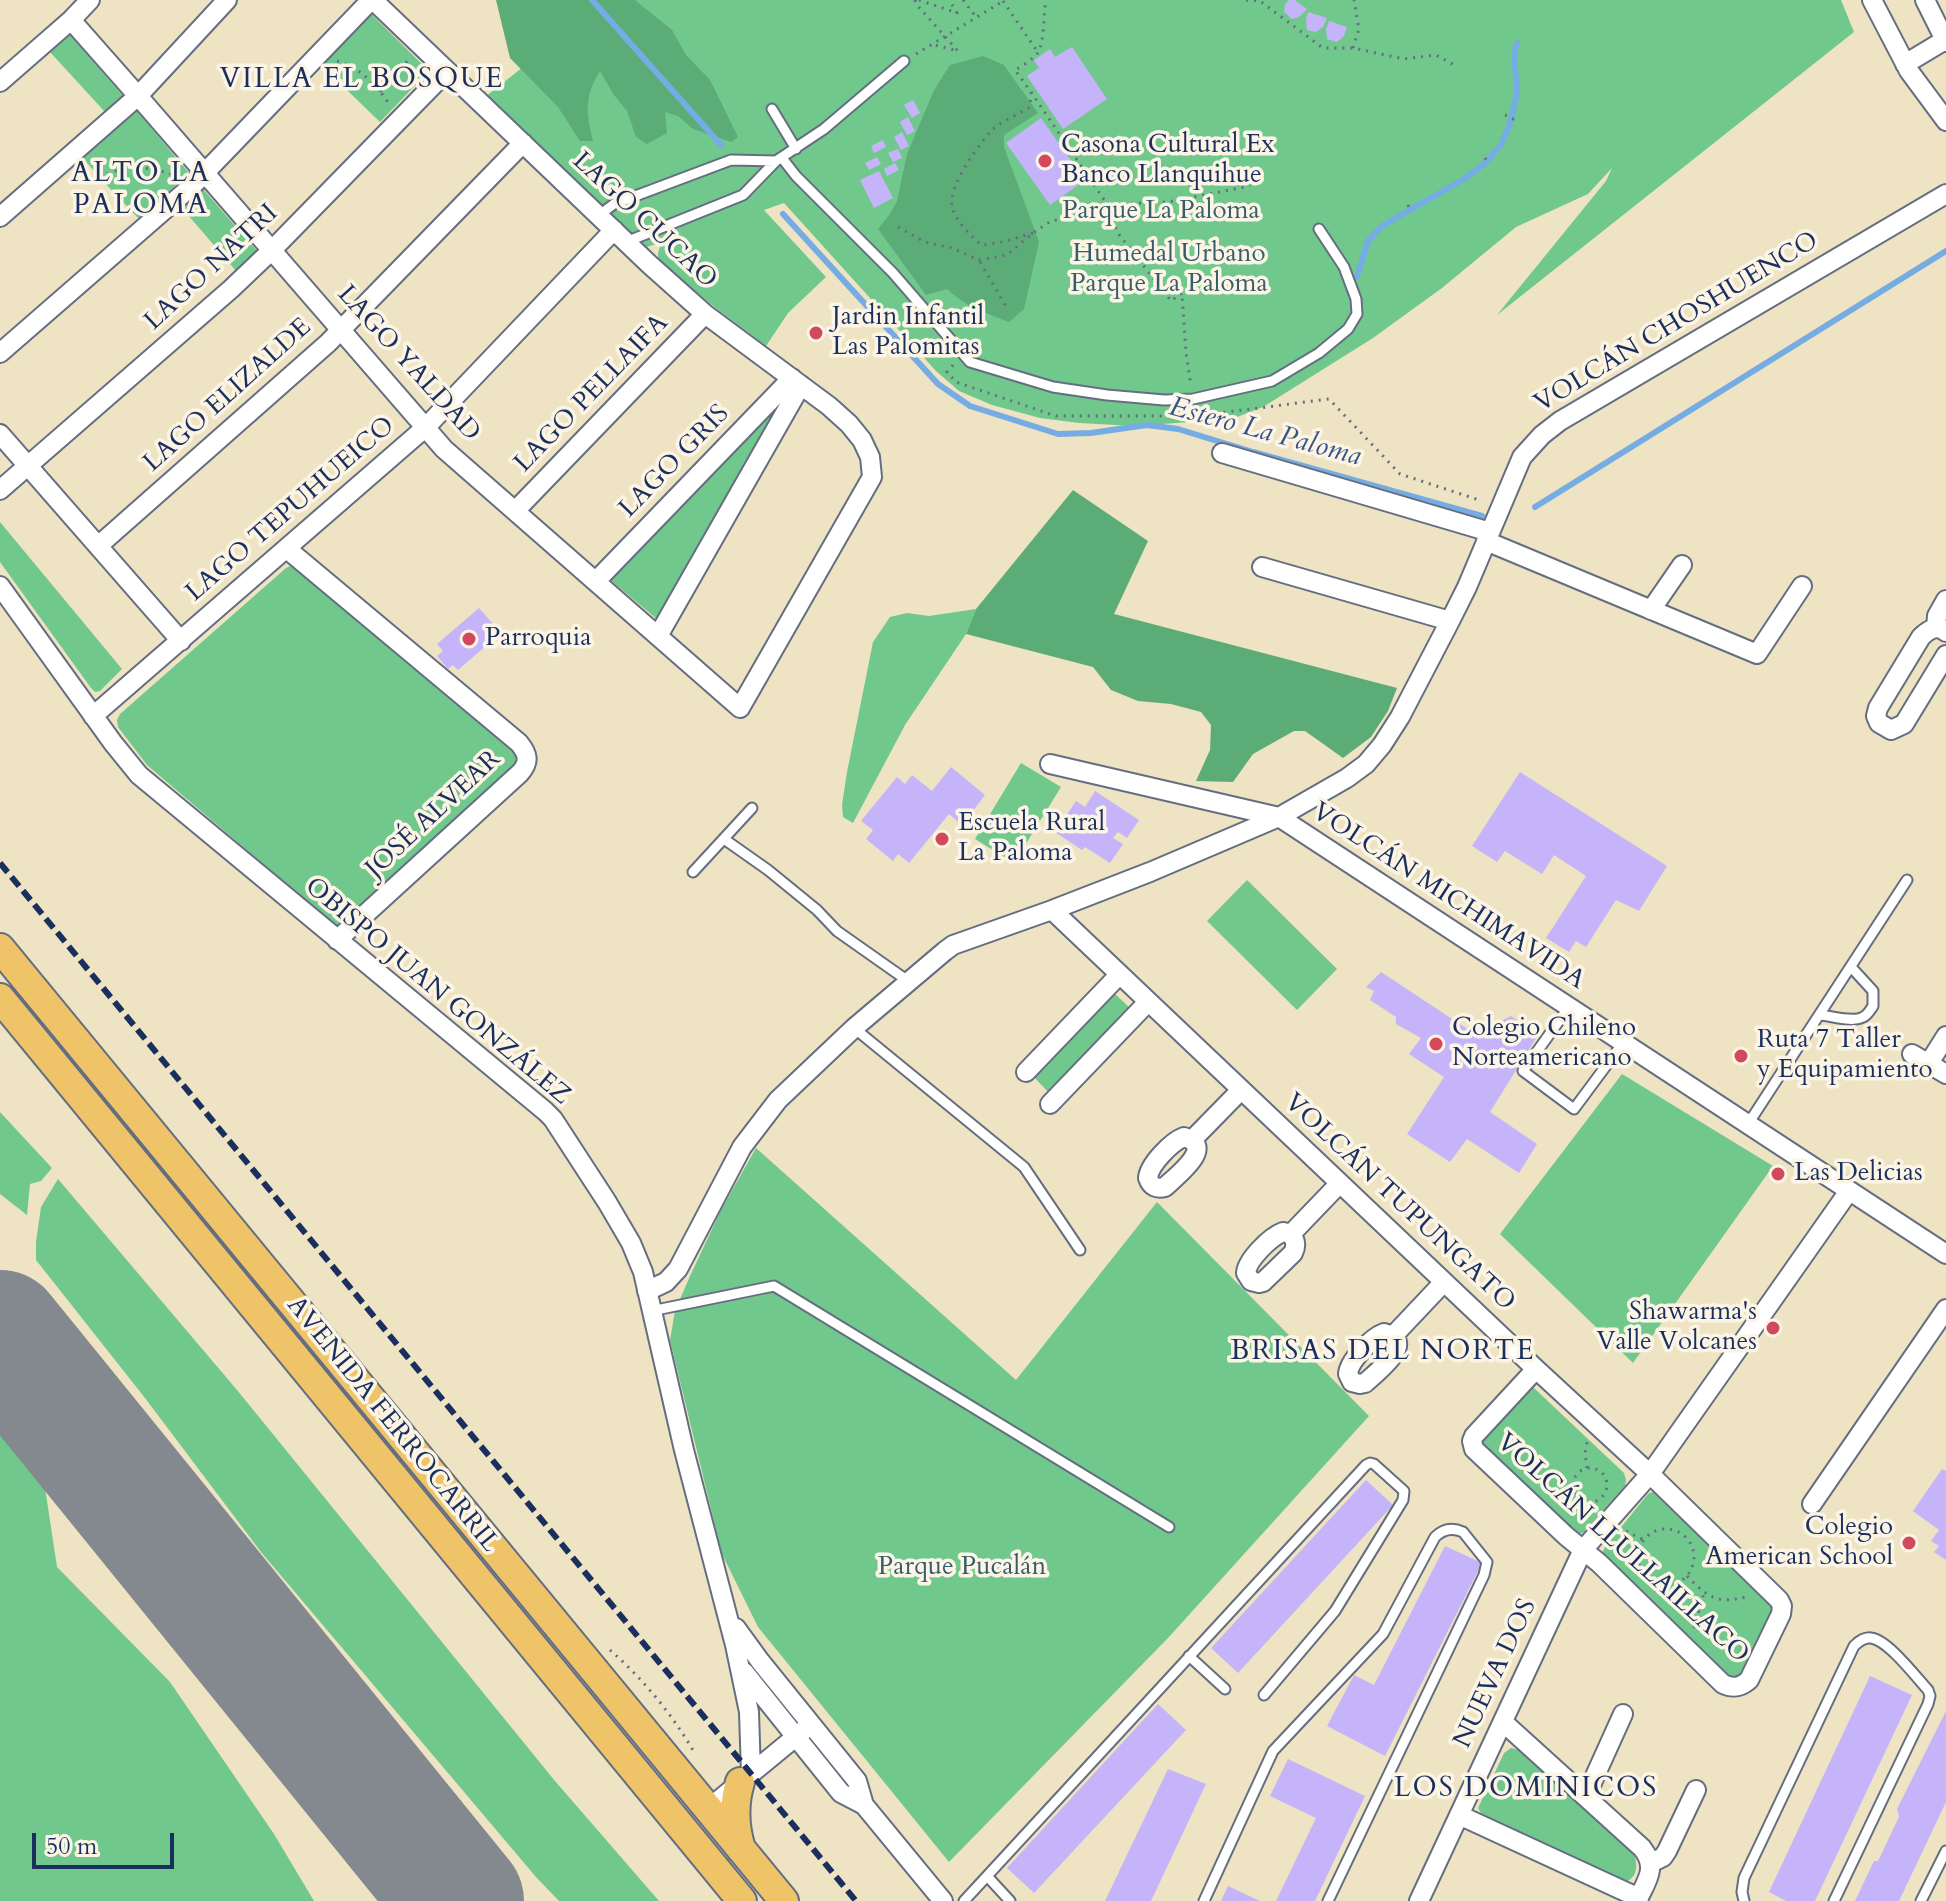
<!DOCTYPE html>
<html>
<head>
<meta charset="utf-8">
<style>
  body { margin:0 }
  #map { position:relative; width:1946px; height:1901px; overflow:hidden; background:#eee3c2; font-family:Cardo,serif }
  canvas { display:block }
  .scale { position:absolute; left:32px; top:1833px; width:142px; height:36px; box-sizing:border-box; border:4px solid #1b2f5e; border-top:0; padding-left:10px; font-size:24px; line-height:28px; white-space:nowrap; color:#1b2f5e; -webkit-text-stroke:6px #fcf5e5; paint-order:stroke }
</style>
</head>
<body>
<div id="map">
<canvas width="1946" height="1901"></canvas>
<div class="scale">50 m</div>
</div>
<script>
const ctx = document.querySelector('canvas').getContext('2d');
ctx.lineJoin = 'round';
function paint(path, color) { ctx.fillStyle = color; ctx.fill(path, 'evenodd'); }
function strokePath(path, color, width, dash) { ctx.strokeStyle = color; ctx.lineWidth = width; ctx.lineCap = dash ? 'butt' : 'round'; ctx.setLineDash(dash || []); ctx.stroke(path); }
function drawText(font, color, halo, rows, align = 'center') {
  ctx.font = font + ' Cardo,serif'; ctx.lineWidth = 7; ctx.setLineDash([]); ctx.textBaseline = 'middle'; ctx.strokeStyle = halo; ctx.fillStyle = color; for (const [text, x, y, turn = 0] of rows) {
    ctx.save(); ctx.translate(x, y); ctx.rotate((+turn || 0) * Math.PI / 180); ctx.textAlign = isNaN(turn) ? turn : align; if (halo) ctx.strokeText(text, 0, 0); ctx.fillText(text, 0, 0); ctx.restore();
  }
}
paint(new Path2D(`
  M608,0H1841L1854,32L1497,315L1606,181L1612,168L1588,194L1516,227L1442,288L1373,338L1263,407L1232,419L1134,426L1079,423L1040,418L992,405L959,391L936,371L784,203L764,210L826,277L788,313L766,346L717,309L660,262C656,254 659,250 662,242L638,250L485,97Z
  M371,14L429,71L380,122L321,65Z
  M70,35L124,97L105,112L50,52Z
  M137,111L189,173L139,219L100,178L82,157Z
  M203,189L259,253L237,272L182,208Z
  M777,400L782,404L658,620L607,577Z
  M0,522L122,669L100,691L95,692L91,688L0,562Z
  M292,565L520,753L518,766L346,923L337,927L147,765L118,727L117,720L120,714L286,568Z
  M976,609L966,634L905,725L853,823L843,817L842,805L847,772L873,642L890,617L907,613L929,616Z
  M1021,763L1061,787L1014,863L975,839Z
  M1247,880L1337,969L1297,1010L1207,921Z
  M1113,992L1131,1009L1051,1095L1033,1076Z
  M1622,1074L1773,1166L1633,1363L1500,1234Z
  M0,1112L52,1168L41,1181L30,1184L27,1215L0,1194Z
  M756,1148L1016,1380L1157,1202L1369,1416L1168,1638L949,1862L758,1627L722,1554L670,1340L675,1311L690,1276L721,1210Z
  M58,1179L237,1390L555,1781L659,1901H559L536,1877L261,1552L145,1398L36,1260V1242L41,1207Z
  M1531,1388H1534L1624,1473L1626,1480L1625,1486L1583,1533L1576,1534L1483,1450L1481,1443L1483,1437Z
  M0,1419L44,1481L57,1567L170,1682L274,1834L314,1901H0Z
  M1654,1491L1660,1493L1776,1605L1744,1678L1729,1680L1601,1555L1605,1547L1648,1494Z
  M1511,1748L1519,1750L1634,1853C1638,1867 1638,1879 1622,1883L1483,1817L1478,1808L1504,1753Z`), '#70c88d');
paint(new Path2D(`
  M496,0H635L672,30L686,55L710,80L738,137L731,142L693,129L678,116L665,112L667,133L647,144L636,137L627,111L614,95L600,71C584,97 586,112 593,141H580L558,107L510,58Z
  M983,56L1004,65L1038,113L1004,135V147L1039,242L1024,309L1009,322C986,313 966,307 947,289L926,295L878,229L890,214L897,201L907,154L934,90L950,65Z
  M1073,490L1148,541L1114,614L1397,688L1388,711L1371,737L1343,758L1305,731H1294L1253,754L1233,782L1196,781L1210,750L1211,725L1201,712L1171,704L1138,701L1111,690L1093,667L966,634L976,609Z`), '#5cac78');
strokePath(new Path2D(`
  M592,0L721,145
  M783,214L938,384L970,406L1058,434L1091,433L1147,425L1178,429L1253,452L1482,516
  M1357,277L1368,241L1382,226L1464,179L1484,164L1501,145L1511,121L1517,92L1514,54L1517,43
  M1535,507L1946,251`), '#76ace4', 6);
strokePath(new Path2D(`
  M448,1901L455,1895`), '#848990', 52);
strokePath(new Path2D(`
  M0,1334L460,1901`), '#848990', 128);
paint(new Path2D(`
  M1289,0H1295L1307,9L1299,17L1292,19L1284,12L1285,4Z
  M1308,12L1327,18L1323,27L1316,32L1307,30L1306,20Z
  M1329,21L1347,27L1344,36L1337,42L1327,39L1326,29Z
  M1072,47L1107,99L1063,129L1027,76L1039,68L1034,60L1050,49L1055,57Z
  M913,100L920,113L912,118L904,105Z
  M908,117L915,131L907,135L900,122Z
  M1041,118L1085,180L1050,205L1006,143Z
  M902,132L909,146L901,150L894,137Z
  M883,140L886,147L874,153L871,146Z
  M898,149L902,158L893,162L888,153Z
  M877,157L881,164L869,170L865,163Z
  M895,163L899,170L887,176L884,169Z
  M879,171L893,198L874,208L860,180Z
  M479,608L501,633L458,670L453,665L448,669L437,656L443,651L437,644Z
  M951,767L985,795L962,825L949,814L909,863L898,854L893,861L866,839L873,830L861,821L897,777L905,784L912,775L932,791Z
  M1520,772L1667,866L1639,911L1616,900L1586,947L1576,941L1569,952L1546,938L1586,876L1554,855L1542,874L1505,851L1497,862L1472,846Z
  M1095,791L1139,820L1127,838L1118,832L1113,838L1123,844L1110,863L1085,847L1082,850L1055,832L1076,801L1085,807Z
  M1381,972L1475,1034L1511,1016L1538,1035L1490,1112L1537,1144L1519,1173L1467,1139L1450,1162L1407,1134L1444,1077L1409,1054L1421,1038L1396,1024V1017L1370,1000L1374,991L1366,987Z
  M1942,1469L1946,1471V1560L1934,1552L1939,1546L1931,1541L1939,1530L1913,1511Z
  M1366,1480L1393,1505L1238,1673L1211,1648Z
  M1445,1546L1482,1563L1385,1756L1327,1726L1354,1675L1374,1685Z
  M1870,1676L1912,1695L1815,1901H1786L1769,1892Z
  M1158,1704L1186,1730L1034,1893L1007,1868Z
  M1946,1711V1802L1899,1901H1855L1874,1861H1878L1899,1817L1897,1809Z
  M1288,1759L1365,1796L1315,1901H1276L1316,1818L1270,1796Z
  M1168,1769L1206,1784L1151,1901H1105Z
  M1228,1886L1260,1901H1221Z`), '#c6b4fa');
const lane = new Path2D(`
  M772,109L796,149
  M782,158L796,176L893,273L970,362L1053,387L1107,395L1164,400L1193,399L1272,381L1319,353L1348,329L1357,314L1356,299L1344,267L1319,229
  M598,216L614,204L731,160L776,161
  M626,242L743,195L776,161L824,129L904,61
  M724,839L768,870L817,910L837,931L908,981
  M693,872L752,808
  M1569,1007L1523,1071L1574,1109L1623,1043
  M1820,1015C1832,1016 1853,1023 1863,1017C1868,1015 1870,1010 1873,1006V991L1851,967
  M854,1028L1024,1167L1080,1250
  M1748,1124L1907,880
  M651,1311L774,1286L1169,1527
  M1189,1656L1225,1689
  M987,1876L1010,1901
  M964,1901L1366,1465L1370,1463L1374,1464L1404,1491L1403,1500L1335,1611L1264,1695
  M1204,1901L1273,1751L1383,1634L1435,1537C1443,1529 1452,1527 1463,1532L1487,1562L1484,1575L1328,1901
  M1744,1901L1742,1892L1744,1878L1854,1646C1858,1642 1864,1637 1871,1638C1888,1640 1916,1677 1928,1690L1930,1696L1928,1704L1834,1901
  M1921,1901L1946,1851`);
const street = new Path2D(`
  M1872,0L1909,71L1946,121
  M1925,0L1946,42
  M71,20L138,96L444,449L740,708L872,477L870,457L862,440L849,424L829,406L705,314L649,264L373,0
  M1905,64L1945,40
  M0,82L71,20L90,0
  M0,217L138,96L227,0
  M0,353L193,185L371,0
  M0,434L181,641
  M1222,453L1490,532
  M0,490L231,289L272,250L447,71
  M515,511L705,314
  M1486,541L1757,654L1802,586
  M98,546L328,343L523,143
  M287,549L519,743C528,754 530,762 520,773L337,940
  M1262,567L1450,621
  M596,581L792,378
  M0,586L113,743L139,775L545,1111L553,1119L607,1202L631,1243L643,1272L684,1450L735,1645L749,1712L751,1774
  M1651,610L1682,565
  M1936,628L1937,616L1946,600
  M1946,632C1937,624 1928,630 1921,637L1878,708L1876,716L1879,723L1891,730L1904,724L1946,655
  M658,636L801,385
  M93,716L426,427L614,230
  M1050,764L1279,817L1946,1254
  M1052,910L1536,1369L1650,1474L1779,1600L1782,1606L1781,1614L1749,1680C1741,1687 1734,1689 1723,1684L1599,1563L1566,1536L1474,1449L1472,1441L1474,1436L1536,1369
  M1912,1054L1946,1074
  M1929,1063L1946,1036
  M1026,1072L1119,975
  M1050,1104L1148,1002
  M1184,1137C1217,1146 1176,1176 1165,1187C1157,1189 1151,1187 1148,1178C1149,1165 1171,1142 1184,1137Z
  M1192,1140L1241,1090
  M1283,1232C1294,1233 1298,1243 1293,1253L1263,1282L1259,1283L1251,1281L1246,1273C1247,1260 1270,1237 1283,1232Z
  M1291,1234L1340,1183
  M647,1291L666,1282L678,1269L742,1147L778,1100L854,1028L945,951L953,945L1052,910L1150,872L1279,817L1347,778L1366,764L1382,745L1400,717L1450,621L1467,587L1522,457L1542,435L1560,421L1946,194
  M1384,1333C1418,1341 1377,1372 1365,1383L1360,1384L1352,1382L1348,1374C1349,1361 1371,1338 1384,1333Z
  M1393,1336L1444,1282
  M1812,1504L1946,1309
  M736,1628L760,1661L857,1781L864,1805
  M744,1672L841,1793L864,1805L943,1901
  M1503,1722L1642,1848C1658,1868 1647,1880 1637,1901
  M1586,1796L1623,1714
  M708,1809L804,1730
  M1459,1815L1639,1898
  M1651,1863L1663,1857L1667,1851L1696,1790
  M1419,1901L1580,1556L1589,1543L1650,1474L1849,1191`);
const primary = new Path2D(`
  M0,948L784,1901
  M0,998L742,1901
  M740,1782C733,1805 734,1826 741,1849`);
strokePath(lane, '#656e81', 13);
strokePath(street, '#656e81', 22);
strokePath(primary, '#656e81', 32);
strokePath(new Path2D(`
  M915,0L916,4L958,51L931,44
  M919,0L957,13L949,0
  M963,0L976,17
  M1246,0L1260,1L1323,48H1353L1404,59L1436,55L1456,66
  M1003,1L1037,51
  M1353,48L1359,29L1354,0
  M916,54L1005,0
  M337,61C359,67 377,85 389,104
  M380,92L391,73L408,61
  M1031,92L1107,204L1117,232L1171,301L1182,293L1186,353L1191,386
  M1505,115L1515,120
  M1485,158L1488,164
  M100,178C125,163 149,166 176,176
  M1107,204L1168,202L1250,186
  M1408,205L1411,212
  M898,227L925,242L952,248L979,260L1007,255L1033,233L1051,221L1079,216L1111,214
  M1033,233L1003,242L982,245C972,238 954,219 952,206C948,186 979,144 992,130C1000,122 1019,114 1030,107L1031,92L1015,70C1022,66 1032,60 1037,54C1045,43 1043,14 1046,0
  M980,262L1008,310
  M953,365L947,372L956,382L1056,416H1196L1329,399L1400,474L1482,501
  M1587,1468L1585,1453L1587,1442
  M1573 1485a17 17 0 1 1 34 0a17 17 0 1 1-34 0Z
  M1552,1498L1576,1494
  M1638 1557a28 28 0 1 1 56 0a28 28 0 1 1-56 0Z
  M1626,1531L1644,1540
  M1687,1576C1709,1598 1717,1605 1749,1596
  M1694,1628L1704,1593
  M610,1650C643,1679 672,1714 694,1752`), '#656e81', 3, [2, 6]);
strokePath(lane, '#fff', 9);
strokePath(street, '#fff', 18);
strokePath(primary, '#efc469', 28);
strokePath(new Path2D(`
  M0,863L856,1901`), '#1b2f5e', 6, [12, 6]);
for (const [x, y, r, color] of [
  [1045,161,8,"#d1495b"],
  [816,333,8,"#d1495b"],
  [469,639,8,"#d1495b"],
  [942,839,8,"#d1495b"],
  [1436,1044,8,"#d1495b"],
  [1741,1056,8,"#d1495b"],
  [1778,1174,8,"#d1495b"],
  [1773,1328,8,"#d1495b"],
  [1909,1543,8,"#d1495b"]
]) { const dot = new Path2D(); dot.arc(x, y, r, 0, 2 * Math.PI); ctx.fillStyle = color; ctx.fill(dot); strokePath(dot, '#fcf5e5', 3); }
drawText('26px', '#1b2f5e', '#fcf5e5', [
  ["Casona Cultural Ex",1061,146],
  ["Banco Llanquihue",1061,176],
  ["Jardin Infantil",832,318],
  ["Las Palomitas",832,348],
  ["Parroquia",485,639],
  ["Escuela Rural",958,824],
  ["La Paloma",958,854],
  ["Colegio Chileno",1452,1029],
  ["Norteamericano",1452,1059],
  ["Ruta 7 Taller",1757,1041],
  ["y Equipamiento",1757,1071],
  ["Las Delicias",1794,1174],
  ["Shawarma's",1757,1313,"right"],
  ["Valle Volcanes",1757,1343,"right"],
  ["Colegio",1893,1528,"right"],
  ["American School",1893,1558,"right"]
], 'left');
drawText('26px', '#355d6c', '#fcf5e5', [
  ["Parque La Paloma",1161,212],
  ["Humedal Urbano",1169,255],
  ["Parque La Paloma",1169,285],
  ["Parque Pucalán",962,1568]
]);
drawText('26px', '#1b2f5e', '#fcf5e5', [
  ["LAGO CUCAO",644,221,43],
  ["LAGO NATRI",212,268,-43],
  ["VOLCÁN CHOSHUENCO",1677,323,-31],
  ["LAGO YALDAD",408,364,48],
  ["LAGO PELLAIFA",592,394,-46],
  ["LAGO ELIZALDE",228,396,-42],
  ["LAGO GRIS",675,462,-46],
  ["LAGO TEPUHUEICO",291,510,-41],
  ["JOSÉ ALVEAR",434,815,-43],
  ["VOLCÁN MICHIMAVIDA",1448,897,33],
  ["OBISPO JUAN GONZÁLEZ",437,992,40],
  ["VOLCÁN TUPUNGATO",1399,1203,43],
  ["AVENIDA FERROCARRIL",392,1425,51],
  ["VOLCÁN LLULLAILLACO",1622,1549,42],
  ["NUEVA DOS",1496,1674,-65]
]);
ctx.letterSpacing = '2px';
drawText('28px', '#1b2f5e', '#fcf5e5', [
  ["VILLA EL BOSQUE",362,81],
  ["ALTO LA",141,175],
  ["PALOMA",141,207],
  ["BRISAS DEL NORTE",1383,1353],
  ["LOS DOMINICOS",1526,1790]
]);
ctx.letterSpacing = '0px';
drawText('italic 28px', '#365486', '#fcf5e5', [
  ["Estero La Paloma",1265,433,15]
]);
</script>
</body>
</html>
